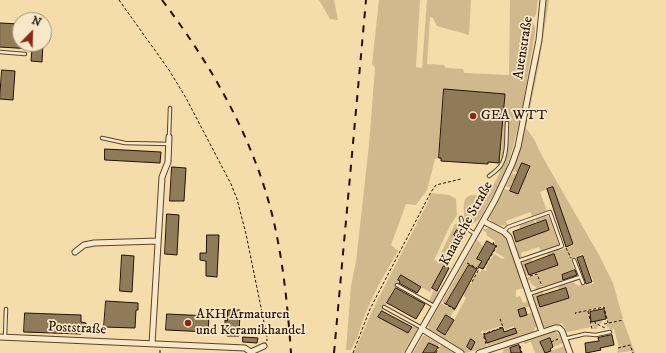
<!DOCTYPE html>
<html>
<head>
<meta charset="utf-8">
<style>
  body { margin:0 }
  #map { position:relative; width:666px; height:353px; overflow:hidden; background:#f4dcab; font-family:"IM FELL DW Pica",serif }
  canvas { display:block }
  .north { position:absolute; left:12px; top:12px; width:40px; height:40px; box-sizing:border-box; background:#f8e8c8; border:1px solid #a39278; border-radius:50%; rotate:23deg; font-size:11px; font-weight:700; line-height:16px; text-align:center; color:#241100 }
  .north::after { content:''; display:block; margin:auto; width:14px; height:18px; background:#8f2418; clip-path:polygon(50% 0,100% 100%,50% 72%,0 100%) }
</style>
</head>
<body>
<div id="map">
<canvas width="666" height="353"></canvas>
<div class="north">N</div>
</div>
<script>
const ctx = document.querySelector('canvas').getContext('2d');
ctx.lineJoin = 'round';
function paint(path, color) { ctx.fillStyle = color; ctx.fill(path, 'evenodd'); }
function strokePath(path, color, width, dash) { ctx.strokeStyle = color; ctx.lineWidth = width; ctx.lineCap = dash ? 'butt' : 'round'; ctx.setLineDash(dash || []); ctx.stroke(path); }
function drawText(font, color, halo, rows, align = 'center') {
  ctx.font = font + ' "IM FELL DW Pica",serif'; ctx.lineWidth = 3.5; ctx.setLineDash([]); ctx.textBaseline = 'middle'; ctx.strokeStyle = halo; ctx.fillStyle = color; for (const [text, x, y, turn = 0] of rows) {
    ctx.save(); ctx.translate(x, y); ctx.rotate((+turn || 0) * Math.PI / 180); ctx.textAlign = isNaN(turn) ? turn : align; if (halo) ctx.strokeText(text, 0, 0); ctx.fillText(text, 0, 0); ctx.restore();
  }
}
paint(new Path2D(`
  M319,0H334L338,20L330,19Z
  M379,0H420L416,67L422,68L427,0H471L469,35L437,26L433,18L430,17L427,64L444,65L446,68L463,69L464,73L509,75L510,0H538L536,15L533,18V24L535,26V33C527,78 521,129 505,172C500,183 494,194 488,204C483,212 479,226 467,224C464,220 464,216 464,211C462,191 474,195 488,196L500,172L505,94L444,89L439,158L435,159L427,190L416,205L406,204L391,245L398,251L378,286L366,312L357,338L351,350H346L351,286L356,262L369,145L375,68L372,64Z
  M546,0H549L539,64L526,128L534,139L542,156L599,255L613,283L623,319L608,323L604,306L587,310L591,327L567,332L565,327H564L562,323L547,328L543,326L533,298L534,295L542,291L544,295L537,298L541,307L569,298L566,288L559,290L558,285L564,283L565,285L573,282L578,286L585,284L586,286L594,283L583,254L571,259L574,269L561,275L563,281L543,288L537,272L548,256L547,253L560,248L561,250L574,245L553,187L540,192L547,211L532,216L530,212L506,221L507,225C499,227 494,225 489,218L505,189L517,194L523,183L515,180L514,182H512L511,188L506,186L512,173L523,178L524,175L527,176L531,167L522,163L518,173L513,171L521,145L538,59Z
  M431,193L449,195L456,199L457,215L450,226L434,260L437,261L453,228L455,224L458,223L462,233L457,230L454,235L456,237L447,254L452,259L447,267L444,266L430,292L401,276L395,289L379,317L408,333L413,326L418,328L403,353H354L373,309L428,202Z
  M545,215L549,217L559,245L541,252L539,247L521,253L522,258L518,257L515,246H517L515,242L549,230L546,220L537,223L535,219Z
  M534,219L535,224L520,229L519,224Z
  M491,228L506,235L524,288L516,290V297L520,296L523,303L529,301L531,306L518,310L520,317L527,315V314L533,312L537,325L533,332L488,346L487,343L506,337L508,334L509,336L517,333L514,326L505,330L503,325L484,332L483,330L481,332L487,347L466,353L430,331L428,326L441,303L454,310L450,318L446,315L437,330L446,335L466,298L463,295L464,292L461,290L463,287L466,289L470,283L471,284L478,272L480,273L482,269L486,271L487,269L485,268L494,254L502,259L505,258L495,252L498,246L495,244V241L486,235L487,233L483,230V229Z
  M477,240L484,247L478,258L482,261L477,269L469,265L446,304L442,302Z
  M531,258L532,262L525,265L529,275L525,276L522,264L524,260Z
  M537,274L542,288L535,290L536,287L531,284L530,280L527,281L526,278Z
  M434,289L439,291L433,304L429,301Z
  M604,308V309L590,312L592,322L602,320V323L599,324L597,329H593L588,311Z
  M623,320L635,353H632L631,351L617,353L619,347L614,329L610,330L609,327H607L606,324Z
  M553,331L559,334L563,343L553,347L540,342L545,353H535L531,342L524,344V341Z
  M423,336H426L439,344L438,347L429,343L423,353H413Z
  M518,343L519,345L510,348L511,353H502L505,347Z
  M441,345L443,346L454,353H437Z
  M564,346L567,353H546Z`), '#d1b98e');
const building = new Path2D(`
  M0,23L20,24V46V44H43L42,62L31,61L32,49L0,47Z
  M2,70L15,71L13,100L0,99Z
  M444,89L505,94L499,163L488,162V164L441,161V158H439Z
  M105,149L161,152L160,163L105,160Z
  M522,163L530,166L518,194L510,191Z
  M172,167L186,168L184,201H170Z
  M553,187L573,244L566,247L547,189Z
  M167,214L179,215L177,255L165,254Z
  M546,220L549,230L516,242L513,232Z
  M457,230L461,233L458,238L454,235Z
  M207,235H219L217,277L206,276V261L200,260V253H206Z
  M456,237L461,240L456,247L451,245Z
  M487,241L496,246L483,269L478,267L482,261L477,259Z
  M452,245L457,248L451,257L447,254Z
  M554,254L558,265L529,275L525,265Z
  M122,255L134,256L132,292L120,291Z
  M583,256L592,282L586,284L577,258Z
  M469,265L477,269L455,309L446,304Z
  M444,266L449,268L437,291L432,288Z
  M575,270L577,275L563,280L562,275Z
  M401,275L421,287L417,293L399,283L400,281L398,280Z
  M396,288L425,304L416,319L387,303Z
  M566,288L569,298L540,307L537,297Z
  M106,301L138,303V310H136L135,328L104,327Z
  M525,308L527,315L520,317L518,310Z
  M604,309L606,319L591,322L590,312Z
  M228,310H240L239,336H227V328H225V320L227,321Z
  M382,311L412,327L408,333L378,317Z
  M25,313L81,315V322L86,323L85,328H81V334L24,332Z
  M167,314L209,316L208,332L166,330Z
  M446,315L454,320L445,335L437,330Z
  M503,328L504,332L515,328L517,333L487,343L484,335Z
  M612,335L614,345L600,348L601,350L586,353L585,343L599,341L598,338Z
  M243,337L258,338L257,343L243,342Z
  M550,338L553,347L550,349L551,351L545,353L540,342Z
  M471,339L475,342L471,350L467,347Z
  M429,343L438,347L435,352V353H423Z
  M519,345L521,353H511L510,348Z`);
paint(building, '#907b59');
strokePath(building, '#241100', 1);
const service = new Path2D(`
  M0,52L25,54
  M169,137L170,108
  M102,138L125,143L169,144
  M489,176C493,173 498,170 501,165C508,154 506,135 507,123
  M461,218L463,226L475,234
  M504,231L508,227L550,212L562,246L518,261
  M574,260L583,283
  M397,285L434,306
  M529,294L580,277
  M384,307L422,328
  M5,337L6,309
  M564,339L585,334L596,335L610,332`);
const minor = new Path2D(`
  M483,221L504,232L509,237L542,332
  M75,252L84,245L94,243L158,241
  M422,329L461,353
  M0,337L245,348L252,353
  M152,344L162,177L168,162L169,137
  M251,352L264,346
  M408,353L495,200L512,164L518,147L534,65L539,40L543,0
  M479,353L555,328H559L562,331L570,353`);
strokePath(service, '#58442b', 4.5);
strokePath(minor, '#58442b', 7);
strokePath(new Path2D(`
  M119,0L169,70L186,98L231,184L237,199L246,234L267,337V341
  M566,248L571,258
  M467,263L479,269L472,282L470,281
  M483,269L497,246L493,243L494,242
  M530,276L537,274L542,286
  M444,303L455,310
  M588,311L592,329
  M576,314L575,313L604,307L608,323
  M595,321V323L605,328
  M604,324L623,320
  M499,328L503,327L500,319
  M551,342L558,339
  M486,344L483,334L498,329
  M520,346L522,353
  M618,348L630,345L633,353
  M160,353V349
  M353,353L370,309L431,192L436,185L461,179
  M436,353L439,347`), '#241100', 1, [3, 2]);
strokePath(service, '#f8e8c8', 2.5);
strokePath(minor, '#f8e8c8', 5);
strokePath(new Path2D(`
  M162,0C213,67 257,144 275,227C284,268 288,311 291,353
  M334,353L366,0`), '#241100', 2, [7, 7]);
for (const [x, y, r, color] of [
  [473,116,4,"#8f2418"],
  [188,323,4,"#8f2418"]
]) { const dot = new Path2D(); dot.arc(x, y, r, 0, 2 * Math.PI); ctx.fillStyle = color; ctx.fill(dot); strokePath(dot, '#f8e8c8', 1.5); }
drawText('14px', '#241100', '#f8e8c8', [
  ["Auenstraße",524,48,-81],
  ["Knausche Straße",467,224,-61],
  ["Poststraße",77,329,3]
]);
drawText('14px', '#241100', '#f8e8c8', [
  ["GEA WTT",481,116],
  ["AKH Armaturen",196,315],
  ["und Keramikhandel",196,331]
], 'left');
</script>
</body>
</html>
